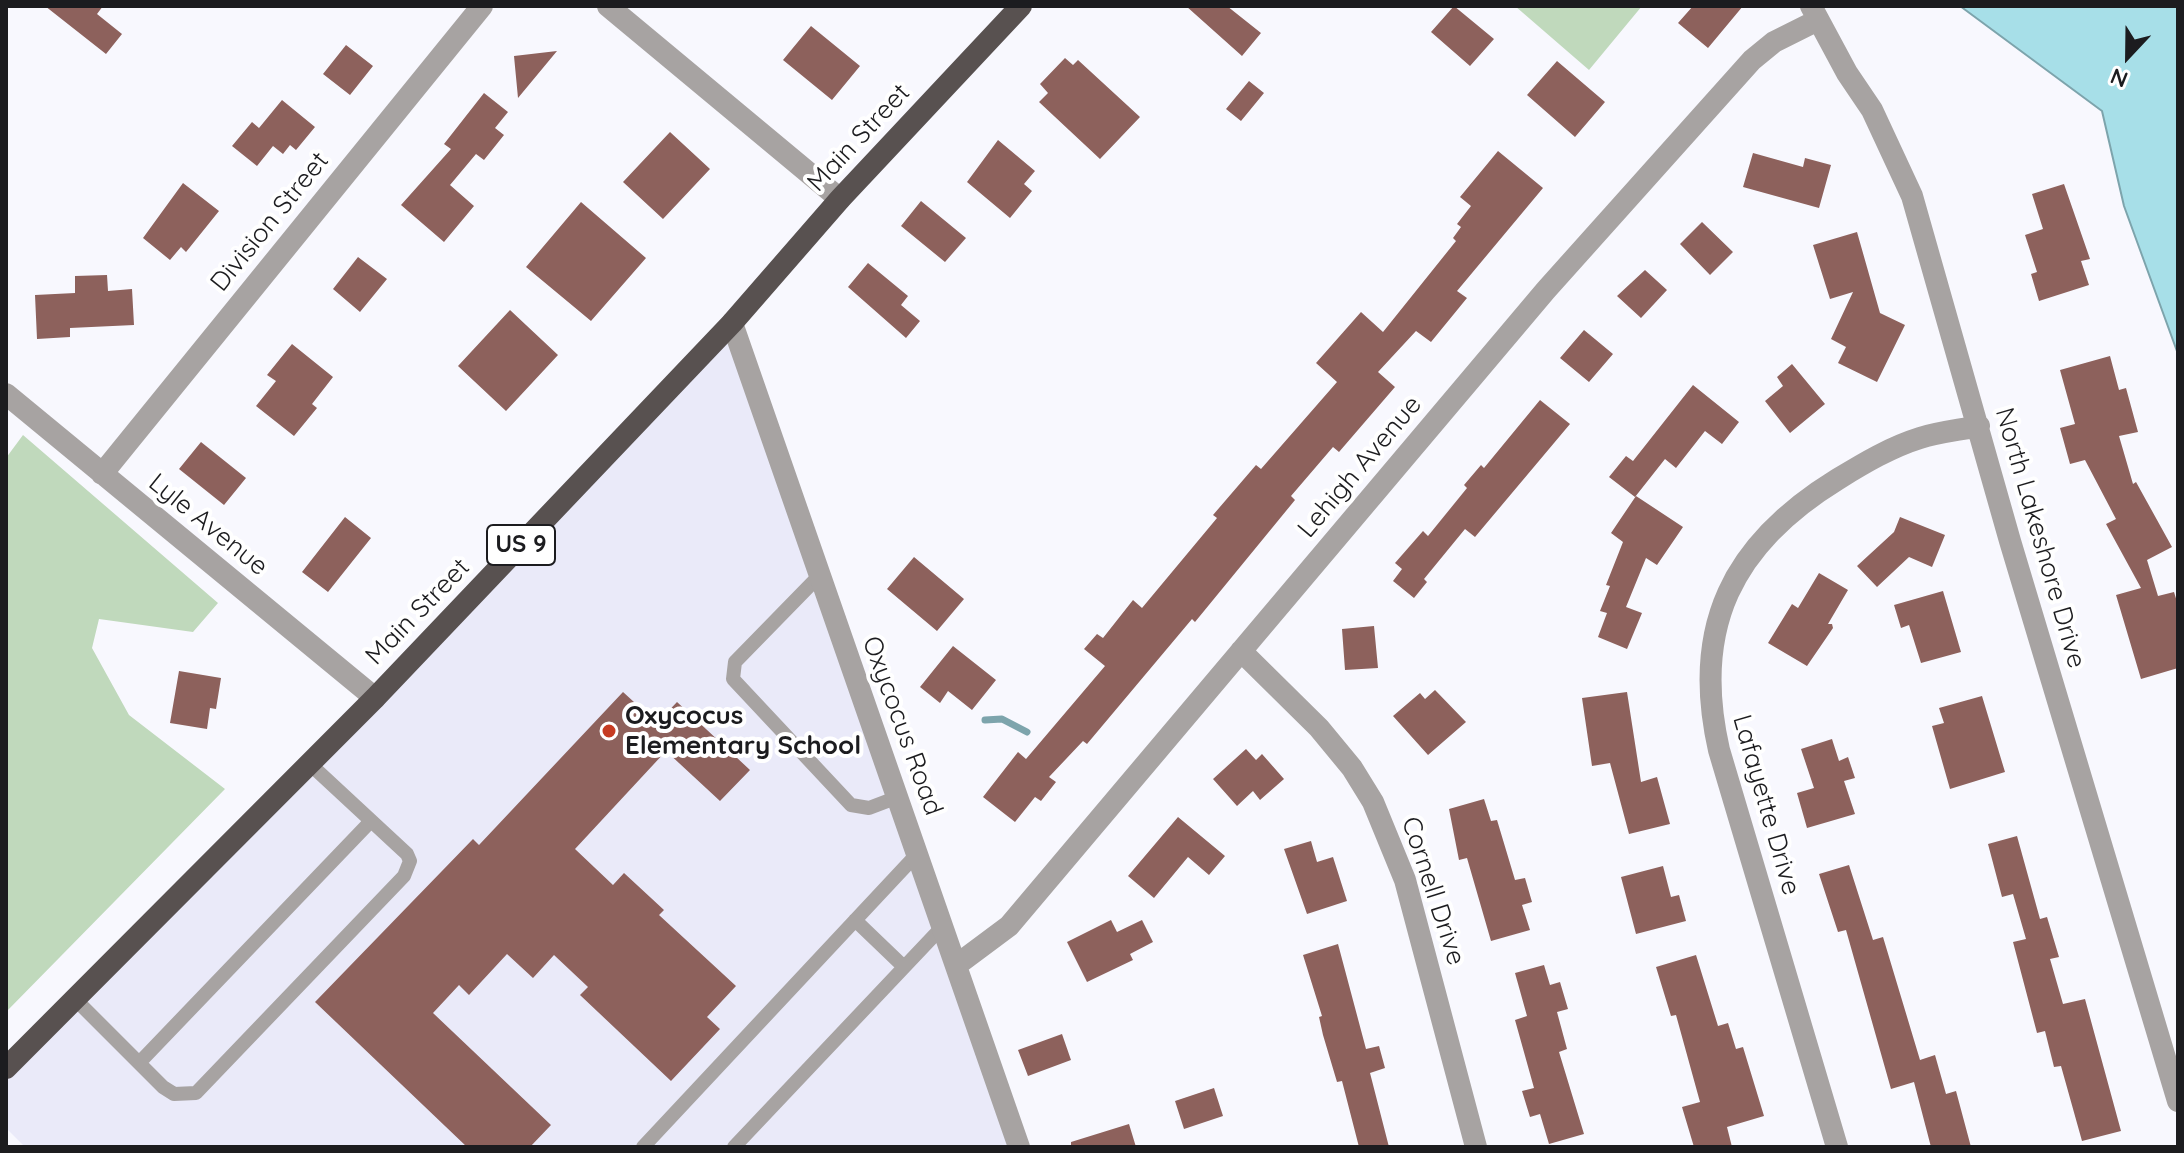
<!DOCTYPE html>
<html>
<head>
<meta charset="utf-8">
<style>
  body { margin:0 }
  #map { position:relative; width:2184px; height:1153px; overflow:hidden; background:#f8f8fe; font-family:Quicksand,sans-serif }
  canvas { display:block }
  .frame { position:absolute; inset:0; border:8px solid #1c1c1f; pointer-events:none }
  .north { position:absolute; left:2088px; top:16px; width:80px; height:80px; -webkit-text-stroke:6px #fff; paint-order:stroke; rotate:202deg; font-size:22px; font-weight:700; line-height:32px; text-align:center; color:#1c1c1f }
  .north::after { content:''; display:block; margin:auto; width:28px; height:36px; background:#1c1c1f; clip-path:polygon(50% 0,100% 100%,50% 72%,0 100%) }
</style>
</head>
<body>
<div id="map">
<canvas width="2184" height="1153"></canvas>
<div class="frame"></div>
<div class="north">N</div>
</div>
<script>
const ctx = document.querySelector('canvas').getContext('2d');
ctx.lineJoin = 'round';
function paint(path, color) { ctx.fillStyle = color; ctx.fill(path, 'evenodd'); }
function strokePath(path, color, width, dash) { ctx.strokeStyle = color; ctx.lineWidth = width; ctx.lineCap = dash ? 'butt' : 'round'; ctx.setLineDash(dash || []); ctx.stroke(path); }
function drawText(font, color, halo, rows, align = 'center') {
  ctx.font = font + ' Quicksand,sans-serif'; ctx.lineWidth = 8; ctx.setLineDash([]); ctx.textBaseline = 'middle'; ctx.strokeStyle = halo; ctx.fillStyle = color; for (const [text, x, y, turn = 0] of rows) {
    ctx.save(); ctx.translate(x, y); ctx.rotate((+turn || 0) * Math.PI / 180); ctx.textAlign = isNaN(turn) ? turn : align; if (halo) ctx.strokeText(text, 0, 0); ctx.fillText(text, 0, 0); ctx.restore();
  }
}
paint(new Path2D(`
  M732,323L1019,1147H25L6,1128V1068Z`), '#eaeaf9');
paint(new Path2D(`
  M1515,6H1642L1589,70Z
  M23,435L218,603L193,632L99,619L92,648L129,715L225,789L6,1012V458Z`), '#c0d9bc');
const water = new Path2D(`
  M1960,6H2178V354L2124,206L2102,111Z`);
paint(water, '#a7dfe8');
strokePath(water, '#7da4ac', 2);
strokePath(new Path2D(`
  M985,720L1002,719L1027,732`), '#7da4ac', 7);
paint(new Path2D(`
  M45,6H103L97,14L122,34L106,54Z
  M1186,6H1227L1261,33L1242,56Z
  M1454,6L1494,39L1470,66L1431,32Z
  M1693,6H1743L1708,48L1678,23Z
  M811,26L860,66L832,100L783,60Z
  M346,45L373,66L350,95L323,74Z
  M557,51L518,98L514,56Z
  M1065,58L1073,65L1078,60L1140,117L1100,159L1039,102L1048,93L1040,84Z
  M1557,61L1605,102L1575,137L1527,95Z
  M1249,81L1264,93L1241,121L1226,109Z
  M484,93L508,112L495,128L504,135L484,160L476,154L450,185L474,206L444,242L401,205L451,149L444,144Z
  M282,100L315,127L296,150L290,145L283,154L273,146L257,166L232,146L252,122L259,128Z
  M670,132L710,169L663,219L623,182Z
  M998,140L1035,171L1024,184L1032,191L1010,218L967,182Z
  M1498,151L1543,188L1457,291L1467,298L1431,342L1416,331L1378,372L1395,387L1339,452L1333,447L1291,496L1295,500L1195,622L1192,619L1087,744L1083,741L1049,777L1056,782L1041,801L1035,797L1015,822L983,797L1018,752L1026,759L1105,666L1084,649L1097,634L1103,638L1133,600L1142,608L1217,518L1213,515L1256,465L1261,469L1337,382L1316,363L1361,312L1383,332L1456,241L1453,238L1461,227L1457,224L1471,206L1460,197Z
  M1753,153L1803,167L1805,158L1831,165L1819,208L1743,187Z
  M183,183L219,211L186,252L181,247L170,260L143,238Z
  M2064,184L2090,259L2081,261L2089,285L2039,301L2031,274L2037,272L2025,235L2043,229L2032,194Z
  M921,201L966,238L945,262L901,226Z
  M581,202L646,258L591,321L526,267Z
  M1702,222L1733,252L1710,275L1680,244Z
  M1857,232L1880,313L1905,325L1877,382L1838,363L1846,347L1831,339L1853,292L1830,299L1813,245Z
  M358,257L387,279L360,312L333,289Z
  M868,263L908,296L901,305L920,321L906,338L848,287Z
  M1645,270L1667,290L1641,318L1617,296Z
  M107,275L108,291L132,289L134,325L70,328V337L37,339L35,295L75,293V276Z
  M510,310L558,355L506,411L458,366Z
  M1584,330L1613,354L1589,382L1560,358Z
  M292,344L333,377L312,404L317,408L294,436L256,406L276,381L267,375Z
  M2110,356L2119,390L2126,388L2138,432L2119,436L2133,484L2136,482L2172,547L2147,560L2158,596L2174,592L2178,605V668L2141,679L2116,595L2141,588L2106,524L2116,519L2085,460L2070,464L2060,428L2075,424L2060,370Z
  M1792,364L1825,404L1790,433L1765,401L1783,386L1777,377Z
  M1693,385L1739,422L1722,444L1705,431L1676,468L1665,459L1635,497L1609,477L1626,456L1633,461Z
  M1540,400L1570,424L1475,537L1465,529L1424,579L1427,582L1414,598L1393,581L1402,569L1395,563L1423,531L1428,536L1467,488L1464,485L1481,465L1484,468Z
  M201,442L246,478L224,505L179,469Z
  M1636,496L1683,527L1657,565L1646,558L1626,607L1642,613L1627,649L1598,637L1607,613L1600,611L1610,586L1606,585L1623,542L1611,533Z
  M345,517L371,538L328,592L302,572Z
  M1900,517L1945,535L1932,567L1909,557L1877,587L1857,566L1894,532Z
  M914,557L964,599L937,631L887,589Z
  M1819,573L1848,590L1828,624H1832L1833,628L1807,666L1768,643L1792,604L1798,608Z
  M1943,591L1961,652L1921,663L1909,625L1901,628L1894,605Z
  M1374,626L1378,668L1345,670L1342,629Z
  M953,646L996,680L972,710L948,691L940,703L920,687Z
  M179,671L221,678L216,709L210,708L207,729L170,723Z
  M1435,690L1466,722L1428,755L1393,716L1420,693L1425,699Z
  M623,692L657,723L677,702L750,770L720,801L666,751L575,849L613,885L624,873L664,910L659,915L736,986L707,1017L720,1029L671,1081L580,995L588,987L554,955L533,978L507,954L469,995L459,985L433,1013L551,1125L530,1147H467L315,1002L473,839L479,845Z
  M1627,692L1641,782L1657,777L1670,824L1629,834L1610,763L1592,766L1582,698Z
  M1982,696L2005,772L1950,789L1932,726L1944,723L1939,708Z
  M1832,739L1839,761L1848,757L1855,778L1844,781L1855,814L1807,828L1797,793L1814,788L1801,749Z
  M1246,749L1256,760L1262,754L1284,779L1260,800L1253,791L1237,806L1213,779Z
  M1484,799L1491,821L1497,820L1515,880L1525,878L1532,902L1522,905L1530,930L1491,941L1467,858L1459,860L1449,809Z
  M1178,817L1225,856L1209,875L1188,857L1154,898L1128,876Z
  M2017,836L2040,919L2047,917L2059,957L2050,959L2063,1004L2085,999L2121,1131L2082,1141L2061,1066L2054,1067L2045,1031L2037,1033L2013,942L2026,939L2013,894L2002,897L1988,844Z
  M1311,841L1317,862L1333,857L1347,901L1307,914L1284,849Z
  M1849,865L1873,940L1883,937L1920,1060L1935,1055L1946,1094L1956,1091L1971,1147H1931L1914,1082L1891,1089L1846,930L1838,932L1819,874Z
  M1663,866L1671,897L1679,895L1686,921L1636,934L1621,877Z
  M1111,920L1117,932L1142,920L1153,942L1130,954L1133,960L1087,982L1067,942Z
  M1338,944L1366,1049L1379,1046L1385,1068L1370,1073L1389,1147H1359L1342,1081L1337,1082L1323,1035L1319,1017L1322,1016L1303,955Z
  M1696,955L1718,1026L1728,1023L1736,1049L1743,1047L1764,1116L1727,1127L1732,1147H1694L1682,1107L1700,1102L1676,1015L1671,1016L1656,967Z
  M1544,965L1550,985L1560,982L1568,1009L1557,1012L1567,1049L1559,1052L1584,1134L1549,1144L1540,1114L1530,1117L1522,1091L1534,1088L1515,1020L1527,1016L1515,973Z
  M1062,1034L1071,1060L1028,1076L1018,1050Z
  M1214,1088L1223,1116L1184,1129L1175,1101Z
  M1129,1124L1136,1147H1071V1142Z`), '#8d615c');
strokePath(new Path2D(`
  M818,577L735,662L733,679L851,805L869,808L898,797
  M855,920L904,967
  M76,1000L163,1087L174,1094L196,1093L404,876L410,861L407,854L311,765
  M139,1063L371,821
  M643,1147L918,853
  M734,1147L944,925`), '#a7a3a2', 14);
strokePath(new Path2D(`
  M608,6L840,199
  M1811,6L1847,73L1872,110L1912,196L2010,541L2178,1101
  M732,323L1019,1147
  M6,394L375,698
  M102,474L482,6
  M1241,651L1319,728L1352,768L1373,802L1405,880L1476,1147
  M958,964L1009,926L1546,290L1752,60L1774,42L1818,20
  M1837,1147L1719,750C1691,627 1732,544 1838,479C1864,463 1891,447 1920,438C1939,432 1960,430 1979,426`), '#a7a3a2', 22);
strokePath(new Path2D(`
  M6,1068L375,698L732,323L840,199L1021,6`), '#585150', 22);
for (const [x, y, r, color] of [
  [609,731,8,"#c63b22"]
]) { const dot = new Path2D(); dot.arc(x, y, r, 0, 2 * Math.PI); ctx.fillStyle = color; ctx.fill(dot); strokePath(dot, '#fff', 3); }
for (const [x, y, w] of [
  [521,545,68]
]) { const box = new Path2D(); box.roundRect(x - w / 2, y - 20, w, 40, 6); ctx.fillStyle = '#fff'; ctx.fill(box); strokePath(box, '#1c1c1f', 2); }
drawText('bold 24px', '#1c1c1f', null, [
  ["US 9",521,545]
]);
drawText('26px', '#1c1c1f', '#fff', [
  ["Main Street",859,138,-47],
  ["Division Street",270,222,-51],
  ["Lehigh Avenue",1360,467,-50],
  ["Lyle Avenue",208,525,39],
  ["North Lakeshore Drive",2040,538,74],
  ["Main Street",418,612,-46],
  ["Oxycocus Road",902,726,70],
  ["Lafayette Drive",1766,805,74],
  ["Cornell Drive",1433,891,72]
]);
drawText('bold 26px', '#1c1c1f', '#fff', [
  ["Oxycocus",625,716],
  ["Elementary School",625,746]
], 'left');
</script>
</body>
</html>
